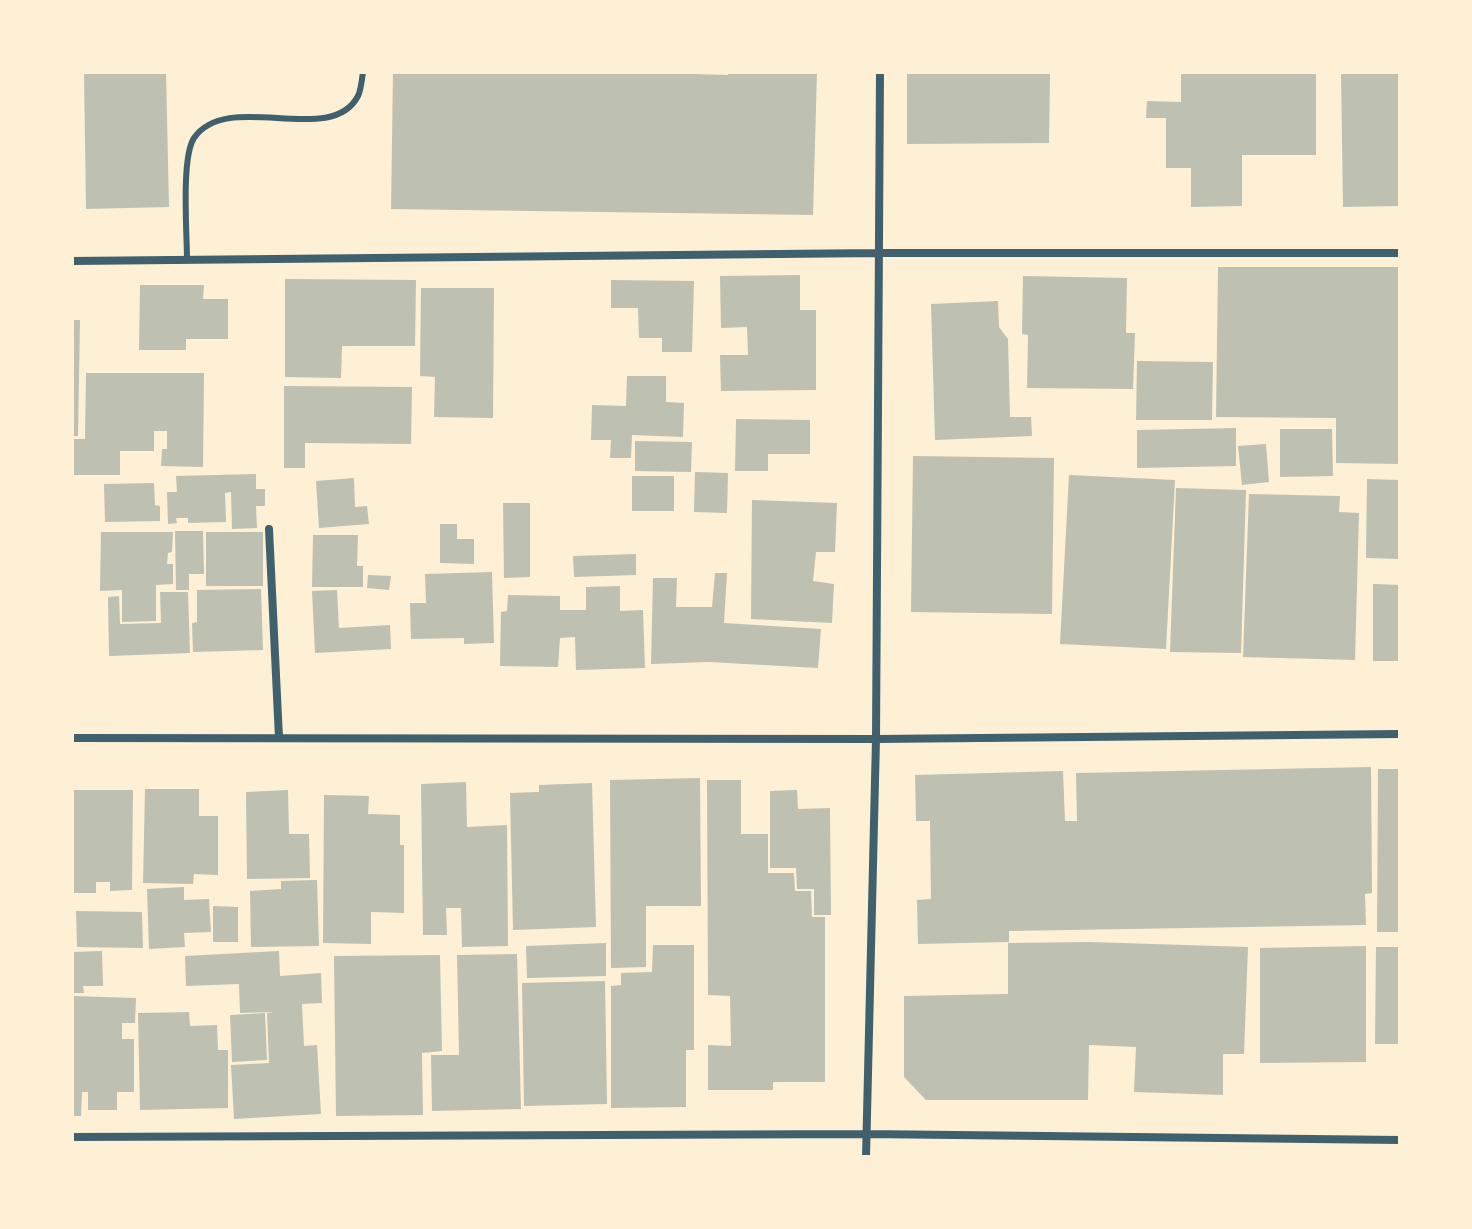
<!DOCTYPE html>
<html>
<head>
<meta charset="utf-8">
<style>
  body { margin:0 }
  #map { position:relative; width:1472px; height:1229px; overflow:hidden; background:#fdf0d5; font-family:"Open Sans",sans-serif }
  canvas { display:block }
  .frame { position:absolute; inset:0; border:74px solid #fdf0d5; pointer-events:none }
</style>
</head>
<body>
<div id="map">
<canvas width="1472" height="1229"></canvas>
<div class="frame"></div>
</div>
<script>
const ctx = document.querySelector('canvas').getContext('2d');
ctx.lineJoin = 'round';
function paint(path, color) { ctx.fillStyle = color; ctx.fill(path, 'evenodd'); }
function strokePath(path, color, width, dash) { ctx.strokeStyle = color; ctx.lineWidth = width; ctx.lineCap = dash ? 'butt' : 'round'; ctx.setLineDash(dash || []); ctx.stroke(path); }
paint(new Path2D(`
  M84,72H166L169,207L86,209Z
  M393,72H694V74L728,75V72H817L813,215L391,209Z
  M907,72H1050L1049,143L907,144Z
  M1181,72H1316V155H1242V206L1191,207V168H1166V118H1146L1147,101L1181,102Z
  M1341,72H1400V206L1343,207Z
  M1218,267H1400V464L1336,463V418L1216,417Z
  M800,275V310H816V390L721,391L720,355H748L747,327L721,328L720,276Z
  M1023,276L1127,278L1126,333H1135L1133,389L1027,388L1028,335L1022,334Z
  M285,279L416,280L415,346H342L341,378L285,377Z
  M611,280L694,281L692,352H662V338H639L638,308H611Z
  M140,285H204L203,299H228V339H186V350H139Z
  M421,288H494L493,418L434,417L435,377L420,376Z
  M998,301L999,327L1008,339L1010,417H1031L1032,436L935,440L931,304Z
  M72,320H80L78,436H72Z
  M1137,361L1213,362L1212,420H1136Z
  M86,373H204L203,467L161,466L162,449H167V431H154V451H120V475H72V439H85Z
  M627,376H666V402L684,403L683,437L632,435L631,458H610L611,440H591L592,405L626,406Z
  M284,386L412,387L411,444L305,443V468H284Z
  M736,419L810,420V454H768V471H735Z
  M1236,428V466L1137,468V430Z
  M1280,429H1332L1333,476L1280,477Z
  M635,441L692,442L691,472L635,471Z
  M1266,444L1269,482L1242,485L1238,446Z
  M913,456L1054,458L1052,614L911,612Z
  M695,472L728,473L727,513L694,512Z
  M256,474V489H265V506H256L257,528L232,529L231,492L225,493L226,522L188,523V518H176L177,523L168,524L167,492H177L176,476Z
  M1069,475L1175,480L1166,649L1060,644Z
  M632,476H674V511H632Z
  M354,478L355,507L367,506L369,524L319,528L316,481Z
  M1367,479L1400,480V559L1366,558Z
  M154,483L155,505L160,506V521L105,522L104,484Z
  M1176,488L1246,490L1241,653L1170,652Z
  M1249,494L1340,496L1339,512L1359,513L1355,660L1243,657Z
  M752,500L837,503L835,552H816L813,581L834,584L832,623L751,619Z
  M503,503H530V577L504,578Z
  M440,524H457V539H474V564L440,563Z
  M175,531H203L204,574H189V590H176Z
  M101,532H173L172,552L168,553L167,564H173V584L156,585V621L122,622V590L100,591Z
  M206,532H263V586H206Z
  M313,535H358L357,566H363V587H312Z
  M636,554V575L574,577L573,556Z
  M492,572L494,643L464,644V638L411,639L410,603H426L425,574Z
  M715,573H727L724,623L821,629L818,668L709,662L651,664L653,578H677L676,607H712Z
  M368,575L391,576L389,590L367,588Z
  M1373,584L1400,585V661H1373Z
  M620,586V611L643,610L645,668L576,670L575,637L560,638L558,667L500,666L501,612L507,611L508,595L560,596V610H586V587Z
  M261,589L263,650L193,652L192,623L197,622V590Z
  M337,590L339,628L390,625L391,649L315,653L312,591Z
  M160,592H188L190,653L109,656L108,597L119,596L120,624L161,623Z
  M1371,767L1372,893L1365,894L1366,925L1009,931V942L918,944L917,900L931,899L930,821H916L915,775L1063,771L1065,821H1077L1076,773Z
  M1378,769H1400V932H1377Z
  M700,778L701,906H646V967L611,968L610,780Z
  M707,780H741V834H768V873H794L795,891H811L812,917H825V1082H773V1090H708V1045L731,1046L730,996L708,995Z
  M466,782L467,827L507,825L508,946L462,947L461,908H446L447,935H423L421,784Z
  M592,783L596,927L513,930L510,793L539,792V785Z
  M145,789H199V816H218V875L194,874L193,884L143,883Z
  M72,790H133L132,890L110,891V882H96V893H72Z
  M288,790L289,834H309L310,878L247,879L246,792Z
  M797,790L798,809L830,808L831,915H814V889H797L796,868H770V791Z
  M324,795L369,796L368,814L400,815V845H404V913L371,912V944L323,943Z
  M317,880L319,946L251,947L250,891L281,889V881Z
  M184,887V900L209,899L211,932L184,933L185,947L149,949L147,889Z
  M213,906L238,907V942H213Z
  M76,911L142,912L143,948L77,947Z
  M1089,942L1248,947L1244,1054H1223V1095L1134,1092L1136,1047L1089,1045L1088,1100H926L904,1077V996L1008,994V943Z
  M606,943V976L527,978L526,946Z
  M653,945H694V1050H686V1107L611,1108V986L621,985V973L652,972Z
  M1366,946V1062L1260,1063V948Z
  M1376,947H1400V1044H1375Z
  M102,951L103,986H83L84,993H72V952Z
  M279,951L280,976L321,973L322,1003L302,1004L304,1046L317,1045L321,1114L234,1119L231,1065L269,1063L267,1013L274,1012L240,1013L239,984L186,986L185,956Z
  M517,954L521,1109L432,1111L431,1055H459L457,955Z
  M440,955L442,1051L422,1053L423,1115L336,1116L334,956Z
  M605,981L607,1104L524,1106L522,983Z
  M72,996L136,998L135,1023H122V1039H134V1092H117V1110H88V1092H82L81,1116H72Z
  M189,1012L190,1026L217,1025L218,1050H228V1108L140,1110L138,1013Z
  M265,1013L267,1060L232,1062L230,1015Z`), '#bec0b2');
strokePath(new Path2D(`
  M187,260C187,233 181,158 194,138C228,89 331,148 358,96C361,90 362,79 363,72`), '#3f606c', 6);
strokePath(new Path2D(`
  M72,261L879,253H1400
  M269,529L279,738
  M72,738L876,739L1400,734
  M72,1137L866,1134L1400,1140
  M866,1157L876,739L880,72`), '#3f606c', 8);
</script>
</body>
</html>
